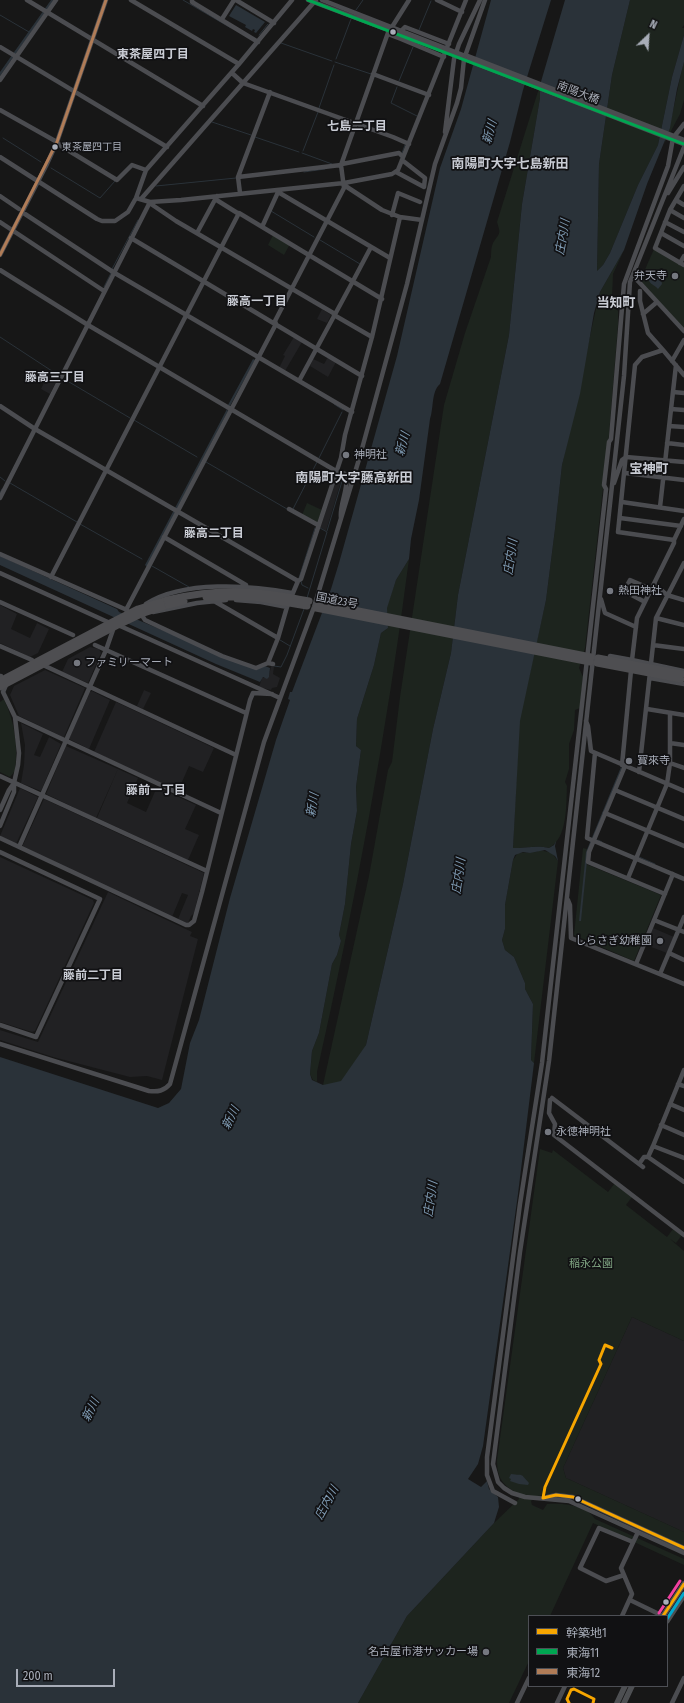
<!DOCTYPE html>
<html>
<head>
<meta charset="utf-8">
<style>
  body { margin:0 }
  #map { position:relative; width:684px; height:1703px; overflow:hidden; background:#171717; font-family:"Fira Sans Condensed","Noto Sans JP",sans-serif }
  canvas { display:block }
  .legend { position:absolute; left:528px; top:1615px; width:140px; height:72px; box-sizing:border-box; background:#111113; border:1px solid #4d4f55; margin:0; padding:5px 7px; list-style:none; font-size:12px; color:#a8adb8 }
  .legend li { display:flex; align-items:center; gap:8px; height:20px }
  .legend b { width:20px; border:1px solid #4d4f55 }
  .north { position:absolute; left:628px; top:16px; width:40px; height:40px; -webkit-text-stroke:3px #111113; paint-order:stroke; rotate:25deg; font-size:11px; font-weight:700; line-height:16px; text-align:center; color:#a8adb8 }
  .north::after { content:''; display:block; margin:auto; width:14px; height:18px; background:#a8adb8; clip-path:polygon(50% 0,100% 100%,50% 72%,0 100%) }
  .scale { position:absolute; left:16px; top:1669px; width:99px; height:18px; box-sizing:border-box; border:2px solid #a8adb8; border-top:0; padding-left:5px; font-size:12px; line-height:14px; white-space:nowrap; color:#a8adb8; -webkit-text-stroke:3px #111113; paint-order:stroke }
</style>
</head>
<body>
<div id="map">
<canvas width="684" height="1703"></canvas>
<ul class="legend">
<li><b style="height:5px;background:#f7a600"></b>幹築地1</li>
<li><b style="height:5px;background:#00a651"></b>東海11</li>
<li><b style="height:5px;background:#b07c57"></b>東海12</li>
</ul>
<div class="north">N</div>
<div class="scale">200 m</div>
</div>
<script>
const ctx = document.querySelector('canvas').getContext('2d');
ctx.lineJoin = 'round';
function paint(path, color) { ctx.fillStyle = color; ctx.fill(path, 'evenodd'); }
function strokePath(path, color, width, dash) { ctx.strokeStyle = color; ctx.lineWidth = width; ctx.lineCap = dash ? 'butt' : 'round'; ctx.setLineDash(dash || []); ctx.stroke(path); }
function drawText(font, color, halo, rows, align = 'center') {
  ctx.font = font + ' "Fira Sans Condensed","Noto Sans JP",sans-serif'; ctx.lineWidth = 3.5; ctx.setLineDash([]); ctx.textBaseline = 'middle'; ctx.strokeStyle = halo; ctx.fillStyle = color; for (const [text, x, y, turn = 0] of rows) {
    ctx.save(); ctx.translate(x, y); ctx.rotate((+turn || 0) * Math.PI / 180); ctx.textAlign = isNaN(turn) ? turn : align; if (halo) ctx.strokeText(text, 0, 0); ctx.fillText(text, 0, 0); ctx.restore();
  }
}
paint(new Path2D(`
  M322,309L331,315L327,323L317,319Z
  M294,337L302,342L285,371L279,368L285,356L283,355Z
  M328,357L336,362L328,377L310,366L313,359L324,364Z
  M49,372L58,378L50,394L41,389Z
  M337,473L341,476L342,478L326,531L319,527Z
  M0,605L17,614L11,629L30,638L37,623L49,629L38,653L30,657L0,643Z
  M90,647L99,649L101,653L88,683L62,672L68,659Z
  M271,666L274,667L273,674L280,678L277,687L272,688L271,690L259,687L262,678H266L269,676Z
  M45,670L85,688L64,737H63L19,716L10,695L14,686Z
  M144,690L151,693L143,709L137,706Z
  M92,691L110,700L89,749L69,739L90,692Z
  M116,702L214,748L203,772L189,766L178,791L94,752Z
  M21,723L43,734L34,755L40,757L49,737L61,744L41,791L21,783L24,765L25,745Z
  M66,746L118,769L96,818L46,794Z
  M118,769L138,778L127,803L146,812L157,787L196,805L185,829L199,835L188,860L97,818Z
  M20,788L38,797L16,844L0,836Z
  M44,799L204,873L194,913L191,916L188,923L187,924L178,919L188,895L182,893L172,917L23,847V845Z
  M0,857L93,900L94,903L35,1031L32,1032L0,1022Z
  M108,892L192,932L190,936L198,939L162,1080L147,1076L130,1077L53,1057L0,1040V1030L38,1042Z
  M653,928L674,937L667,953L646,945Z
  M632,1317L684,1341V1532L566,1478L563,1468Z`), '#212123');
paint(new Path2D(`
  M630,0H684V25L682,28H684V35L672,77L658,145L638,185L610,253L603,265L597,271L599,164L612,75Z
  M684,61V100L680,114L664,144C673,117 677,89 684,61Z
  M540,85V98L522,204L509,335L458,595L451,653L433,729L403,884L366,1045L50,1703L323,1085L369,876L388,770L392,762L400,697L444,405L465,333L491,257C491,252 491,247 493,243C500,232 501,235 497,222Z
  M273,235L290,244L284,255L268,245Z
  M654,249L684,266V329L640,281Z
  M624,250L613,274L612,298L613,304L618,311V325L609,435L585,648L579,668L583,677L580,708L575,710L574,730L569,744V769L565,782L567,786C566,804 568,838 549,848C539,845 524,848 513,848L519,721L546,600L555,529L562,465L597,304L600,292Z
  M307,503L322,510L318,523L302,515Z
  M409,559C387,732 355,903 317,1072V1082L313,1080L310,1074L312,1051L319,1033L332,964L337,955L341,941L339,935L345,904L351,844L357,811L356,787L361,750L356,746L357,719L374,665L381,633L388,628L386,608L396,580Z
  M4,699C15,723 18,745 15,771L10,777L0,772V702Z
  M583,848L587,849L581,921L586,864L661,895L634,961L574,935Z
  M540,850L552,853L558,861L534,1063L531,1060L533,1004L525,989V983L514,957L505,950L502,940L505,929V905L513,860L518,853L536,852Z
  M540,1149L552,1153L553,1150L608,1192L615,1183L632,1197L626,1205L667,1237L673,1229L682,1235L676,1243L670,1239L684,1251V1341L632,1317L563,1468L566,1478L684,1532V1546L574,1495C561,1494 541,1491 531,1501L532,1505L543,1510L547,1504C562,1503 586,1505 595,1519L684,1559V1565L593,1523L550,1616H529V1661L509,1703H358L407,1616L494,1523L519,1499V1494C503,1486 497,1478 497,1460Z`), '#1d241e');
paint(new Path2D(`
  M51,0H54L0,76V72Z
  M491,0H551L523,90L510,142L440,384C431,392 434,408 430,419L419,500L411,539L409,559L396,580L387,608L388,628L381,633L374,665L357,719L356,746L361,750L356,787L357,811L351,844L345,904L339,935L341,941L337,955L332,964L319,1033L312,1051L310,1074L312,1080L323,1085L341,1081L366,1045L403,884L433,729L451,653L458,595L509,335L522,204L540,98V85L565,0H630L612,75L599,164L597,271L603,265L610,253L638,185L658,145L672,77L684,35V62L677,89L670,128L647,184L624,250L600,292L594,313L580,394L562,465L555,529L546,600L520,721L513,848C525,848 538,845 549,848L554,845L556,841L555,846L558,861L555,856L545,850L530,853L523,852L515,855L513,860L505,905V929L502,940L505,950L514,957L525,983V989L533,1004L531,1060L534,1063L518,1194L483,1446L478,1464L468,1479L481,1487L487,1481L489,1489L498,1497L499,1507L494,1523L407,1616L358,1703H0V1057L158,1108L169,1103L181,1089L190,1043L199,1020L230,898L276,740L290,700L288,699L290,692H292L331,589L339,563L397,356L440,168L461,109Z
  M236,5L265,22L256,33L254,32L255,30L253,29L252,31L245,27L246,25L229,16Z
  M653,273L664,275L661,279L662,284L658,289C654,284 647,284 649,276Z
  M253,359L255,360L230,406L228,405Z
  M227,409L228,411L147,567L145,565Z
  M0,556L117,609L119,612L255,669L265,666L270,668L269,677L267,679L263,677L260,682L216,664L0,565Z
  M621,767L622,768L588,851L581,921H579L586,852Z
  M511,1474C525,1476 519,1472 529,1483L528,1485L519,1484L510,1481L511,1479L509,1478Z`), '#2a3239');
strokePath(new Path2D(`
  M183,0L231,28
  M356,10L363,0
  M0,15L29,32
  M419,30L431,1
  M259,35L268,24
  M281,43L332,61
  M336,59L351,19
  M335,62L371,74
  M399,81L413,47
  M397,87L391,103L417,116
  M319,108L334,65
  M212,122L251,135
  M255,137L299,152
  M3,138L41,162
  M303,151L318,112
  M302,153L332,164
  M402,153L405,145
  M51,168L100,198L115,181
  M304,172L325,169
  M156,186L236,178
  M271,211L314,237
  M320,240L360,264
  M112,269L138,220
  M104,287L111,273
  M0,337L58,375
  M64,379L130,418
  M334,404L343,410
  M134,420L197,457
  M319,458L342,412
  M206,462L287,509
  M0,477L5,481
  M10,483L77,522
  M0,493L2,489
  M293,509L317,462
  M80,524L142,559
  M327,531L343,478L342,475
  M152,566L189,587
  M299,578L315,528
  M301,581L302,585L308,588
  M307,598L327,532L320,528
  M280,640L290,646
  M274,666L281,667L287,655L304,609
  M598,840L602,842
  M639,857L655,864`), '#2a3239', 1);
strokePath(new Path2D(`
  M27,0L203,106
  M131,0L239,64
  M192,0V2L258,42
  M236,0L274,23
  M308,0L444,51
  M322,0L445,48
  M437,0L462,12
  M222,19L234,0
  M392,27L409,0
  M401,31L405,27L449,44
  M388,34L401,39
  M398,34L401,39L444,57
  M0,47L167,147
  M232,73L243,83L393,137L409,144
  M373,74L429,95
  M0,80L56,0
  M0,110L57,142L61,146L117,180L132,165L146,170
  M445,132L454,59L459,44L480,0
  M684,147L630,282L624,376L549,1061L520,1252L493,1464L498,1482L504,1488L512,1493L525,1497L569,1501L684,1553
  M0,157L97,219L102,221H115L128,212L136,198L146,170L239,64L292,0
  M342,164L399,153L403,157
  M396,172L424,187L425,178L402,160
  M238,177L341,165
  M344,183L347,187L382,210L400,217L422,220
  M684,186L670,210L655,248L684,265
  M278,192L390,258
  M240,193L238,177L270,92
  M668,193L684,167
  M0,196L19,209
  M136,198L150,202L181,200L344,183L392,174L398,170L466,0
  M141,199L316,0
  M215,199L239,214
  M676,200L684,205
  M150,202L151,204L176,221L335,314
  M670,210L684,218
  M25,214L113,272L352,412
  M392,215L398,193L420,202
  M0,222L104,291
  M665,222L684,232
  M262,227L279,190
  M197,233L217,196
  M661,233L684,246
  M131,238L362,376
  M0,255L46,166L57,142L106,0
  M680,263L684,256
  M0,270L88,325L336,471L345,474C350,487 339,504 341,518
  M633,277L638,281L684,331
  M353,281L371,247
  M640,291V301L648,333L663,350
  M643,314L657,302
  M334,315L372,337
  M672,361L684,340
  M299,381L353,281
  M673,392L684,393
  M0,406L35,429L298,581L287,607L261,602L236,600
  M671,409L684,410
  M669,426L684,427
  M667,443L684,445
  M625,473L684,480
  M614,483L622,460L626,457L684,462
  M0,498L150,202
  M622,502L684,511
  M660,507L676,365
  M289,509L318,525
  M620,518L681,526
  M684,519L674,540V543L637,618L632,660L684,671
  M164,537L246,585L245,587
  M674,540L618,532L635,365L642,357L663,350L684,375
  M0,554L127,610
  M0,573L110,623
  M51,577L239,213L382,299
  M298,581L301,579L341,458L345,435L372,337L400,217
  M654,584L667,595L684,600
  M601,599L605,613L636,627
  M214,601L278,638
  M0,602L73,635
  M645,602L624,591L630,580L651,589
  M146,604C183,580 251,585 292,593
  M126,610L276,324L275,321L344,188L341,165L389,30
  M153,612L197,603L226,600
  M141,614L145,620L222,656L256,668L268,663L273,664
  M656,618L684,625
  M118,625L280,698
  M95,645L246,713
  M653,645L684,649
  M0,646L32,660
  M610,656L632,660L622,765
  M268,663L278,638L287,607
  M43,665L236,755
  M0,676H1
  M650,678L684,684
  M647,709L684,715
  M15,717L221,813
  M586,721L588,726L591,751L684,791
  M670,743L684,745
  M595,753L587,838L684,879
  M670,763L684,768
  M625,766L589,852L588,862L665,894
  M639,772L656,618L684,563
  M0,776L207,871
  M615,790L684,819
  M0,810L9,790L14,783L18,765L19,753L15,717L3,692L6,685
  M605,813L684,846
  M0,826L14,792V783
  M0,838L186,925H189L194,921L202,892L250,700L253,693L272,694
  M19,847L106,650L114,627
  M0,852L100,899L36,1037L0,1025
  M628,878L667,784L670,763V713
  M568,900L570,905L571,938L684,984
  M654,920L684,932
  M669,953L684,960
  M636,964L673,874
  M660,974L684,917
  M0,1044L149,1091C158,1092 164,1091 170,1084L264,742L314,607L360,456L407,284L435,164L457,103L461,88L464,59L485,0
  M678,1084L684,1086
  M552,1098L643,1167
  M550,1100L549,1113L555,1124L554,1135L684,1235
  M670,1104L684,1110
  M661,1125L684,1135
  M653,1146L684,1158
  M648,1157L684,1182
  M639,1164L644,1157H648L653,1146L684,1070
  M547,1497L556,1495L573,1497L684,1548
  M515,1503L493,1491L487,1475V1457L520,1204L542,1063L606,489L604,485L609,442L611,439L624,284L668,166L673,138L684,124
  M624,1575L606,1581L580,1568L599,1528L633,1542
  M630,1600L663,1616
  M622,1616L632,1594L621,1568L638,1532
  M517,1703L529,1678
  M557,1703L565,1686
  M672,1703L684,1678`), '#4b4c50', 4.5);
strokePath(new Path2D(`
  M663,1616L684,1584
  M667,1621L684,1595
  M617,1703L625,1686
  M624,1703L632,1686`), '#4d4f52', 5.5);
strokePath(new Path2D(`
  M0,681L112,622L138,609L167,600
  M0,687L118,625L141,614L168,605`), '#4e4e51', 7);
strokePath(new Path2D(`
  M445,48L463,55
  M444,51L462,58
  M468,56L684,140
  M467,60L683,144`), '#4b4c50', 4.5);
strokePath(new Path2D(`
  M206,597H254L307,606
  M167,600C220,588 256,590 309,601
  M318,603L591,657
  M168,605L184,601
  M316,608L590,662
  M598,658L682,674
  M597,663L681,679`), '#4e4e51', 7);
strokePath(new Path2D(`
  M543,1498L545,1487L601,1364L599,1360L605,1345L612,1348
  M543,1498L556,1495L573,1497L684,1548
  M663,1616L684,1584
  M569,1703L567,1699L571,1690L574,1689L594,1699L593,1703`), '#f7a600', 3);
strokePath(new Path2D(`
  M308,0L684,144`), '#00a651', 3);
strokePath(new Path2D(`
  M0,255L57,142L106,0`), '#b07c57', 3);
strokePath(new Path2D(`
  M667,1619L684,1593`), '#00a9ce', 3);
strokePath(new Path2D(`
  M659,1613L680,1581`), '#f240a1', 3);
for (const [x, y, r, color] of [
  [393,32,3.5,"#a8adb8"],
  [55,147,3.5,"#a8adb8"],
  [675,276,4,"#757880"],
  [346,455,4,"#757880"],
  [610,591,4,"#757880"],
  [77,663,4,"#757880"],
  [629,761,4,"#757880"],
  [660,941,4,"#757880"],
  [548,1132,4,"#757880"],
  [578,1499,3.5,"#a8adb8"],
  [666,1602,3.5,"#a8adb8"],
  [486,1652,4,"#757880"]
]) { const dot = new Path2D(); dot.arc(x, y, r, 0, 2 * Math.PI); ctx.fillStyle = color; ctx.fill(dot); strokePath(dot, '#111113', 1.5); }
drawText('10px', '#a8adb8', '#111113', [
  ["東茶屋四丁目",62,147]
], 'left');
drawText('11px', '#a8adb8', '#111113', [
  ["南陽大橋",578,93,21],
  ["国道23号",337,601,11]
]);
drawText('11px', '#a8adb8', '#111113', [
  ["弁天寺",667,276,"right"],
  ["神明社",354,455],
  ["熱田神社",618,591],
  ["ファミリーマート",85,663],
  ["寳來寺",637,761],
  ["しらさぎ幼稚園",652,941,"right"],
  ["永徳神明社",556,1132],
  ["名古屋市港サッカー場",478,1652,"right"]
], 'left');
drawText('11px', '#7fa381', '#111113', [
  ["稲永公園",591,1264]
]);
drawText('bold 12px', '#c9ccd4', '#111113', [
  ["東茶屋四丁目",153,55],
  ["七島二丁目",357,127],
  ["藤高一丁目",257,302],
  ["藤高三丁目",55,378],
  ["藤高二丁目",214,534],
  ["藤前一丁目",156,791],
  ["藤前二丁目",93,976]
]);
drawText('italic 12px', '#7f9bb3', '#111113', [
  ["新川",490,132,-74],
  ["庄内川",563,237,-80],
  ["新川",403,444,-74],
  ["庄内川",511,557,-82],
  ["新川",313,805,-80],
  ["庄内川",459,876,-82],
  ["新川",231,1118,-64],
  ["庄内川",431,1199,-82],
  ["新川",91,1410,-64],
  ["庄内川",327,1503,-61]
]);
drawText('bold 13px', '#c9ccd4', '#111113', [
  ["南陽町大字七島新田",510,164],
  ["当知町",616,303],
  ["宝神町",649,469],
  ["南陽町大字藤高新田",354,478]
]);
</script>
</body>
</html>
